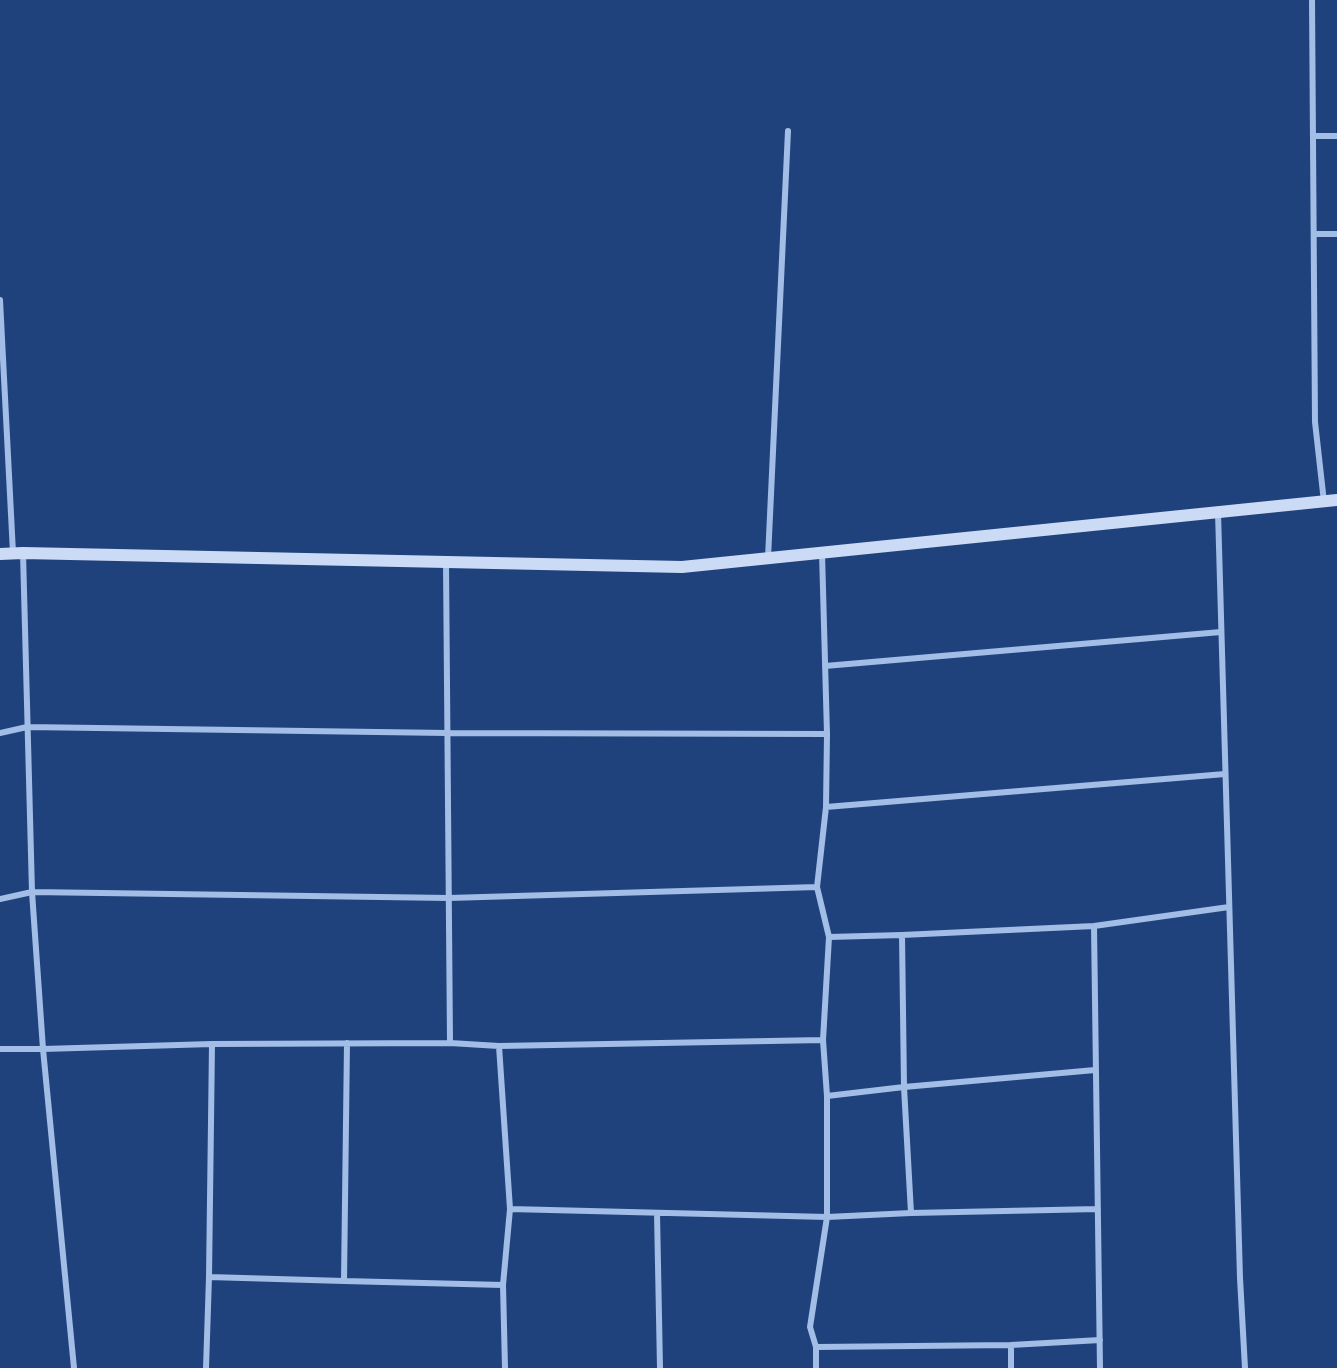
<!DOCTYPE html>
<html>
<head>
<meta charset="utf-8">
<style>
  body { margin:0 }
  canvas { display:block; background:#20427c }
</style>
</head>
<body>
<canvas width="1337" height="1368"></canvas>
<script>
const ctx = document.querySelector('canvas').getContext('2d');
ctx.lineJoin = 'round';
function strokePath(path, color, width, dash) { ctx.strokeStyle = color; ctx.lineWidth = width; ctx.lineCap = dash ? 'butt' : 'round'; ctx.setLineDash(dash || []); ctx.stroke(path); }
strokePath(new Path2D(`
  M1312,0L1315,422L1324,502
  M1313,136H1337
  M1314,234H1337
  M0,300L13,553
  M1218,512L1240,1278L1245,1368
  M822,553L827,734L826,807
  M768,558L788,131
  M446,563L450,1043L499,1046L510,1209L827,1217V1096L823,1040L829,937
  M825,666L1221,632
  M0,733L27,727L447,733L827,734
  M0,899L32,892L449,898L817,887
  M1094,926L1229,907
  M902,935L904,1087L911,1213L1098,1209
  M347,1043L344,1281L503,1285
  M499,1046L823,1040
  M0,1049H43L32,892L23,553
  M827,1096L904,1087L1095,1070
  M657,1213L660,1368
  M209,1277L344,1281
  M816,1347L1011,1345
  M74,1368L43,1049L212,1044L450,1043
  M206,1368L209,1277L212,1044
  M505,1368L503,1285L510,1209
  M816,1368V1347L810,1327L827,1217L911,1213
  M1011,1368V1345L1100,1340
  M1100,1368L1094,926L902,935L829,937L817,887L826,807L1225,774`), '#a2bde6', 6);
strokePath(new Path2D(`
  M0,554L23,553L682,567L1337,500`), '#ccdbf5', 12);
</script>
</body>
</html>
